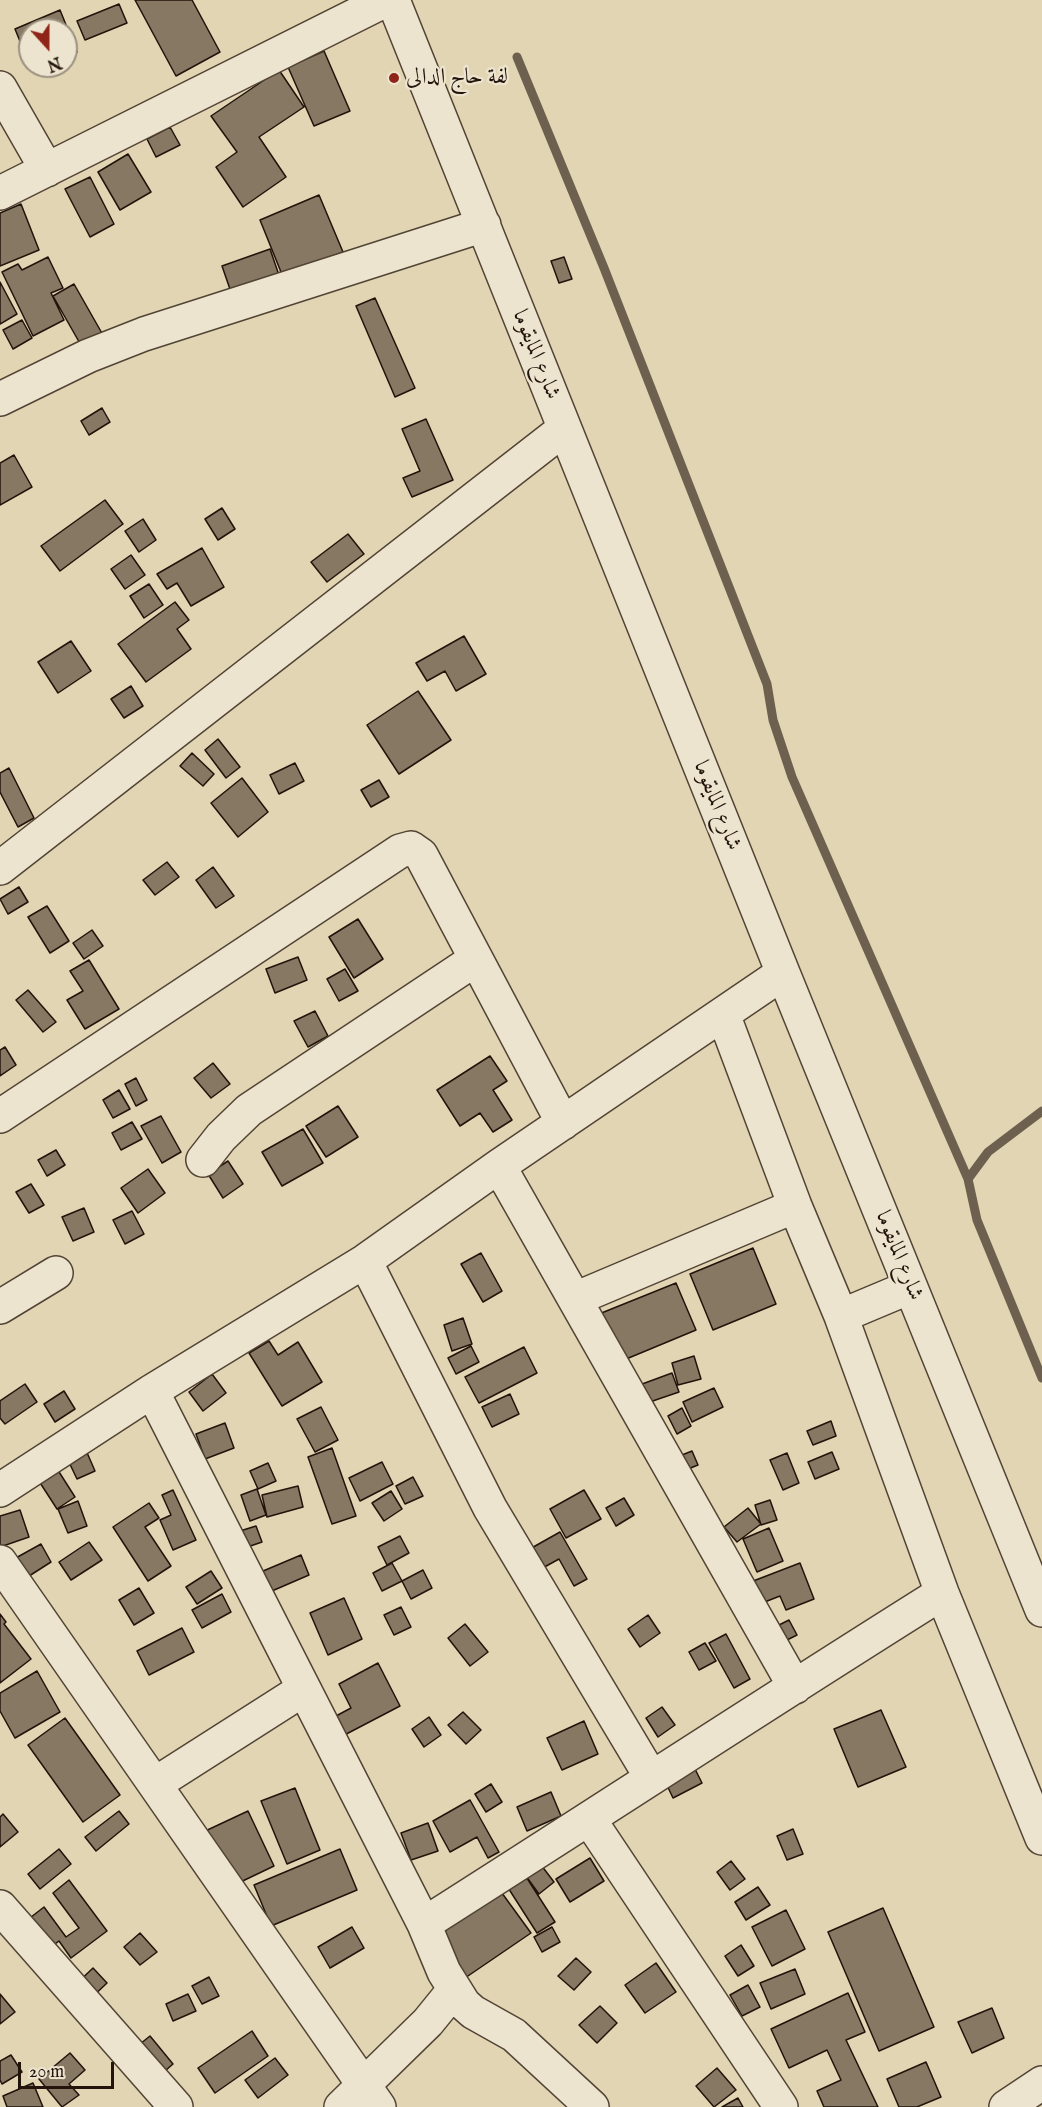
<!DOCTYPE html>
<html>
<head>
<meta charset="utf-8">
<style>
  body { margin:0 }
  #map { position:relative; width:1042px; height:2107px; overflow:hidden; background:#e2d5b3; font-family:"IM FELL English",serif }
  canvas { display:block }
  .north { position:absolute; left:18px; top:18px; width:60px; height:60px; box-sizing:border-box; background:#ece4ce; border:2px solid #9b9080; border-radius:50%; rotate:159deg; font-size:16px; font-weight:700; line-height:24px; text-align:center; color:#22130b }
  .north::after { content:''; display:block; margin:auto; width:21px; height:27px; background:#8f2418; clip-path:polygon(50% 0,100% 100%,50% 72%,0 100%) }
  .scale { position:absolute; left:18px; top:2062px; width:96px; height:27px; box-sizing:border-box; border:3px solid #22130b; border-top:0; padding-left:8px; font-size:18px; line-height:21px; white-space:nowrap; color:#22130b; -webkit-text-stroke:4px #ece4ce; paint-order:stroke }
</style>
</head>
<body>
<div id="map">
<canvas width="1042" height="2107"></canvas>
<div class="north">N</div>
<div class="scale">20 m</div>
</div>
<script>
const ctx = document.querySelector('canvas').getContext('2d');
ctx.lineJoin = 'round';
function strokePath(path, color, width, dash) { ctx.strokeStyle = color; ctx.lineWidth = width; ctx.lineCap = dash ? 'butt' : 'round'; ctx.setLineDash(dash || []); ctx.stroke(path); }
function paint(path, color) { ctx.fillStyle = color; ctx.fill(path, 'evenodd'); }
function drawText(font, color, halo, rows, align = 'center') {
  ctx.font = font + ' "IM FELL English",Amiri,serif'; ctx.lineWidth = 4.5; ctx.setLineDash([]); ctx.textBaseline = 'middle'; ctx.strokeStyle = halo; ctx.fillStyle = color; for (const [text, x, y, turn = 0] of rows) {
    ctx.save(); ctx.translate(x, y); ctx.rotate((+turn || 0) * Math.PI / 180); ctx.textAlign = isNaN(turn) ? turn : align; if (halo) ctx.strokeText(text, 0, 0); ctx.fillText(text, 0, 0); ctx.restore();
  }
}
strokePath(new Path2D(`
  M517,57L604,268L767,684L773,720L792,777L968,1179
  M1042,1111L988,1152L968,1179L977,1220L1042,1378`), '#6e604e', 9);
const building = new Path2D(`
  M135,0H192L220,52L176,76Z
  M119,4L127,23L85,40L77,21Z
  M60,10L77,52L66,56V30H30V66L15,29Z
  M324,51L350,111L314,126L288,67Z
  M279,70L304,107L259,137L286,177L243,207L216,167L237,152L211,116Z
  M170,127L180,145L156,157L147,139Z
  M128,154L151,192L120,210L98,172Z
  M90,177L114,224L90,237L65,189Z
  M319,195L343,252L283,277L260,220Z
  M21,204L39,250L0,266V213Z
  M270,249L280,278L232,295L222,266Z
  M48,257L63,288L51,293L64,320L33,336L2,272L18,264L22,270Z
  M564,257L572,279L559,283L551,261Z
  M0,282L17,314L0,324Z
  M74,284L103,335L82,347L53,296Z
  M375,298L415,388L395,397L356,306Z
  M22,320L32,338L13,349L3,330Z
  M102,408L110,422L89,435L81,421Z
  M426,419L453,480L412,497L403,478L420,471L402,429Z
  M14,455L32,487L0,505V463Z
  M105,500L123,524L60,571L41,546Z
  M222,508L235,529L218,540L205,519Z
  M143,519L156,540L139,552L125,531Z
  M348,534L364,554L327,582L311,562Z
  M202,548L224,587L191,606L177,583L167,589L157,574Z
  M131,555L145,575L125,589L111,569Z
  M149,584L163,605L144,618L130,596Z
  M175,602L189,620L177,629L191,649L146,682L118,644Z
  M464,636L486,674L456,691L445,671L427,681L416,663Z
  M71,641L91,671L58,693L38,662Z
  M131,686L143,706L124,718L111,699Z
  M418,691L451,740L399,774L367,725Z
  M218,739L240,767L226,778L205,750Z
  M192,753L214,774L203,786L180,766Z
  M295,763L304,781L279,794L270,775Z
  M9,768L34,818L18,827L0,792V773Z
  M242,778L268,812L238,837L211,803Z
  M379,780L389,797L371,807L361,790Z
  M167,862L179,877L155,895L143,880Z
  M213,867L234,896L216,908L196,880Z
  M19,887L28,902L8,914L0,899Z
  M47,906L69,941L50,953L28,917Z
  M358,919L383,959L354,978L329,937Z
  M92,930L103,946L84,959L73,943Z
  M298,957L307,980L275,993L266,969Z
  M89,960L119,1009L85,1029L67,1000L83,991L70,971Z
  M345,969L358,991L339,1001L327,979Z
  M28,990L56,1022L43,1032L16,1000Z
  M315,1011L328,1036L308,1047L294,1021Z
  M5,1047L16,1065L0,1076V1050Z
  M490,1056L507,1081L493,1090L512,1120L493,1132L480,1113L460,1126L437,1090Z
  M213,1063L230,1084L211,1098L194,1078Z
  M136,1078L147,1100L136,1106L125,1084Z
  M119,1090L130,1109L113,1118L103,1100Z
  M338,1106L358,1137L326,1157L306,1126Z
  M161,1116L181,1152L162,1163L141,1126Z
  M132,1122L142,1139L121,1150L112,1133Z
  M303,1129L323,1163L282,1186L262,1152Z
  M56,1150L65,1165L47,1176L38,1160Z
  M228,1161L243,1184L223,1198L208,1174Z
  M148,1169L165,1193L138,1213L121,1188Z
  M31,1184L44,1205L29,1213L16,1192Z
  M84,1208L94,1232L73,1241L62,1217Z
  M132,1211L144,1234L125,1244L113,1220Z
  M753,1248L776,1304L713,1330L690,1274Z
  M481,1253L502,1291L483,1302L461,1264Z
  M676,1283L696,1330L619,1362L599,1314Z
  M463,1318L472,1344L452,1351L444,1325Z
  M269,1341L278,1355L298,1342L322,1382L282,1406L249,1353Z
  M471,1346L479,1362L456,1374L448,1358Z
  M524,1347L537,1373L479,1403L465,1377Z
  M694,1356L701,1379L678,1385L672,1363Z
  M672,1373L679,1392L641,1405L634,1387Z
  M212,1374L226,1393L203,1411L189,1392Z
  M25,1384L37,1402L5,1424L0,1418V1401Z
  M714,1388L723,1407L692,1422L683,1402Z
  M64,1391L75,1409L55,1422L44,1404Z
  M510,1394L519,1414L492,1427L482,1407Z
  M321,1407L338,1440L315,1452L297,1419Z
  M682,1408L691,1426L677,1434L668,1416Z
  M831,1421L836,1436L813,1445L807,1431Z
  M225,1423L234,1448L205,1459L196,1434Z
  M85,1448L95,1471L77,1479L66,1456Z
  M332,1448L356,1516L332,1524L308,1457Z
  M692,1451L698,1465L673,1475L667,1461Z
  M832,1452L839,1469L815,1479L808,1462Z
  M787,1453L799,1483L783,1490L770,1460Z
  M382,1462L393,1484L360,1501L349,1478Z
  M268,1463L276,1481L258,1489L250,1471Z
  M54,1464L75,1497L57,1509L35,1475Z
  M413,1477L423,1496L405,1504L396,1486Z
  M298,1486L303,1507L267,1517L262,1495Z
  M257,1489L266,1515L250,1521L241,1495Z
  M173,1490L196,1540L173,1550L160,1520L171,1515L162,1495Z
  M584,1490L601,1519L566,1538L550,1509Z
  M391,1491L402,1509L384,1521L372,1503Z
  M624,1498L634,1515L616,1526L606,1508Z
  M770,1500L777,1520L761,1525L755,1505Z
  M78,1501L87,1526L68,1533L58,1509Z
  M149,1503L159,1518L145,1527L171,1566L148,1581L113,1527Z
  M748,1508L761,1524L737,1542L724,1527Z
  M20,1510L29,1537L0,1547V1516Z
  M256,1526L262,1542L230,1553L240,1531Z
  M769,1528L783,1561L757,1572L743,1539Z
  M560,1532L587,1579L574,1586L559,1559L539,1570L528,1550Z
  M400,1536L409,1553L387,1565L378,1547Z
  M89,1542L102,1560L71,1580L59,1562Z
  M41,1544L51,1562L26,1578L14,1559Z
  M301,1555L309,1575L265,1594L256,1574Z
  M392,1563L402,1581L382,1591L373,1573Z
  M800,1563L814,1599L786,1610L780,1596L757,1605L748,1583Z
  M423,1570L432,1588L411,1599L402,1581Z
  M211,1571L222,1588L197,1604L186,1587Z
  M139,1588L154,1613L134,1625L119,1600Z
  M222,1594L231,1612L202,1628L192,1610Z
  M344,1598L362,1639L328,1655L310,1613Z
  M401,1607L411,1627L394,1635L384,1615Z
  M0,1614L6,1622L4,1624L31,1659L0,1683Z
  M648,1615L660,1633L640,1647L628,1629Z
  M789,1620L797,1635L777,1645L769,1630Z
  M465,1624L488,1652L470,1666L448,1638Z
  M182,1628L194,1652L149,1675L137,1651Z
  M726,1634L750,1679L734,1688L709,1643Z
  M705,1643L716,1661L699,1670L689,1652Z
  M378,1663L400,1706L331,1742L321,1724L351,1708L339,1684Z
  M37,1671L60,1712L15,1738L0,1711V1693Z
  M662,1707L675,1725L658,1737L646,1718Z
  M881,1710L906,1767L858,1787L834,1729Z
  M463,1712L481,1730L466,1744L448,1725Z
  M429,1717L441,1735L424,1747L412,1729Z
  M65,1718L120,1795L83,1822L28,1745Z
  M584,1721L598,1754L562,1770L547,1738Z
  M692,1763L702,1783L673,1798L663,1777Z
  M491,1784L502,1802L486,1812L475,1794Z
  M295,1788L320,1850L287,1864L261,1801Z
  M551,1792L561,1816L527,1831L517,1807Z
  M470,1800L499,1852L488,1858L477,1837L450,1852L433,1821Z
  M119,1811L129,1824L96,1851L85,1837Z
  M248,1811L274,1866L228,1888L201,1833Z
  M3,1814L18,1832L0,1847V1817Z
  M428,1823L438,1851L411,1860L401,1833Z
  M793,1829L803,1854L787,1860L777,1836Z
  M59,1849L71,1864L40,1889L28,1874Z
  M340,1849L357,1890L271,1926L254,1885Z
  M590,1858L604,1881L570,1902L556,1879Z
  M538,1861L554,1882L539,1894L523,1872Z
  M731,1861L745,1879L730,1890L717,1872Z
  M523,1872L555,1922L537,1933L505,1883Z
  M69,1880L107,1931L71,1958L59,1941L47,1950L26,1921L44,1907L66,1937L79,1928L53,1893Z
  M758,1887L770,1905L746,1920L735,1902Z
  M499,1889L531,1933L465,1978L429,1929Z
  M883,1908L934,2027L879,2051L828,1932Z
  M786,1910L805,1949L772,1966L752,1927Z
  M352,1927L364,1948L330,1968L318,1947Z
  M552,1927L560,1942L542,1952L534,1937Z
  M140,1933L157,1952L140,1965L124,1947Z
  M741,1945L754,1966L738,1976L725,1956Z
  M576,1958L591,1972L574,1990L558,1976Z
  M656,1963L676,1992L645,2013L625,1985Z
  M93,1968L107,1983L87,2002L73,1987Z
  M795,1969L805,1994L771,2009L760,1983Z
  M209,1977L219,1996L202,2004L192,1986Z
  M748,1985L760,2007L742,2016L730,1995Z
  M848,1993L865,2032L846,2040L878,2107H824L817,2091L841,2080L827,2050L789,2068L771,2029Z
  M0,1994L15,2012L0,2024Z
  M188,1994L196,2011L173,2021L166,2004Z
  M600,2006L617,2023L597,2043L579,2025Z
  M992,2008L1004,2038L972,2053L958,2022Z
  M252,2031L268,2056L215,2093L198,2068Z
  M150,2036L173,2064L158,2077L135,2048Z
  M70,2053L85,2070L69,2084L79,2095L62,2107L39,2079Z
  M11,2055L22,2072L2,2084L0,2080V2061Z
  M275,2058L288,2075L258,2098L245,2080Z
  M926,2062L941,2097L917,2107H899L887,2079Z
  M717,2068L736,2090L714,2107L696,2086Z
  M33,2083L43,2107H7L3,2096Z
  M738,2098L743,2107H722Z`);
paint(building, '#867862');
strokePath(building, '#22130b', 1.5);
const minor = new Path2D(`
  M393,0L783,973L1042,1610
  M0,88L47,170
  M0,193L386,0
  M0,399L88,356L144,334L484,225
  M0,868L564,429
  M723,1014L795,1206L841,1316L942,1593L1042,1838
  M0,1116L400,851L411,848L421,855L563,1123
  M203,1160L221,1137L249,1110L476,959
  M499,1166L795,1687
  M365,1261L490,1508L651,1777
  M575,1299L795,1206
  M0,1307L56,1273
  M841,1316L910,1287
  M152,1391L424,1924L444,1972L464,2004L473,2012L514,2035L592,2107
  M0,1490L152,1391L365,1261L499,1166L783,973
  M0,1562L379,2107
  M155,1784L304,1689
  M589,1819L781,2107
  M0,1907L176,2107
  M424,1924C597,1814 768,1702 942,1593
  M341,2107L428,2022L454,1990
  M1006,2107L1042,2083`);
strokePath(minor, '#524435', 36);
strokePath(minor, '#ece4ce', 33);
for (const [x, y, r, color] of [
  [394,78,6,"#8f2418"]
]) { const dot = new Path2D(); dot.arc(x, y, r, 0, 2 * Math.PI); ctx.fillStyle = color; ctx.fill(dot); strokePath(dot, '#ece4ce', 2); }
drawText('22px', '#22130b', '#ece4ce', [
  ["لفة حاج الدالى",406,78]
], 'left');
drawText('22px', '#22130b', '#ece4ce', [
  ["شارع المايقوما",535,355,68],
  ["شارع المايقوما",716,806,68],
  ["شارع المايقوما",898,1256,68]
]);
</script>
</body>
</html>
